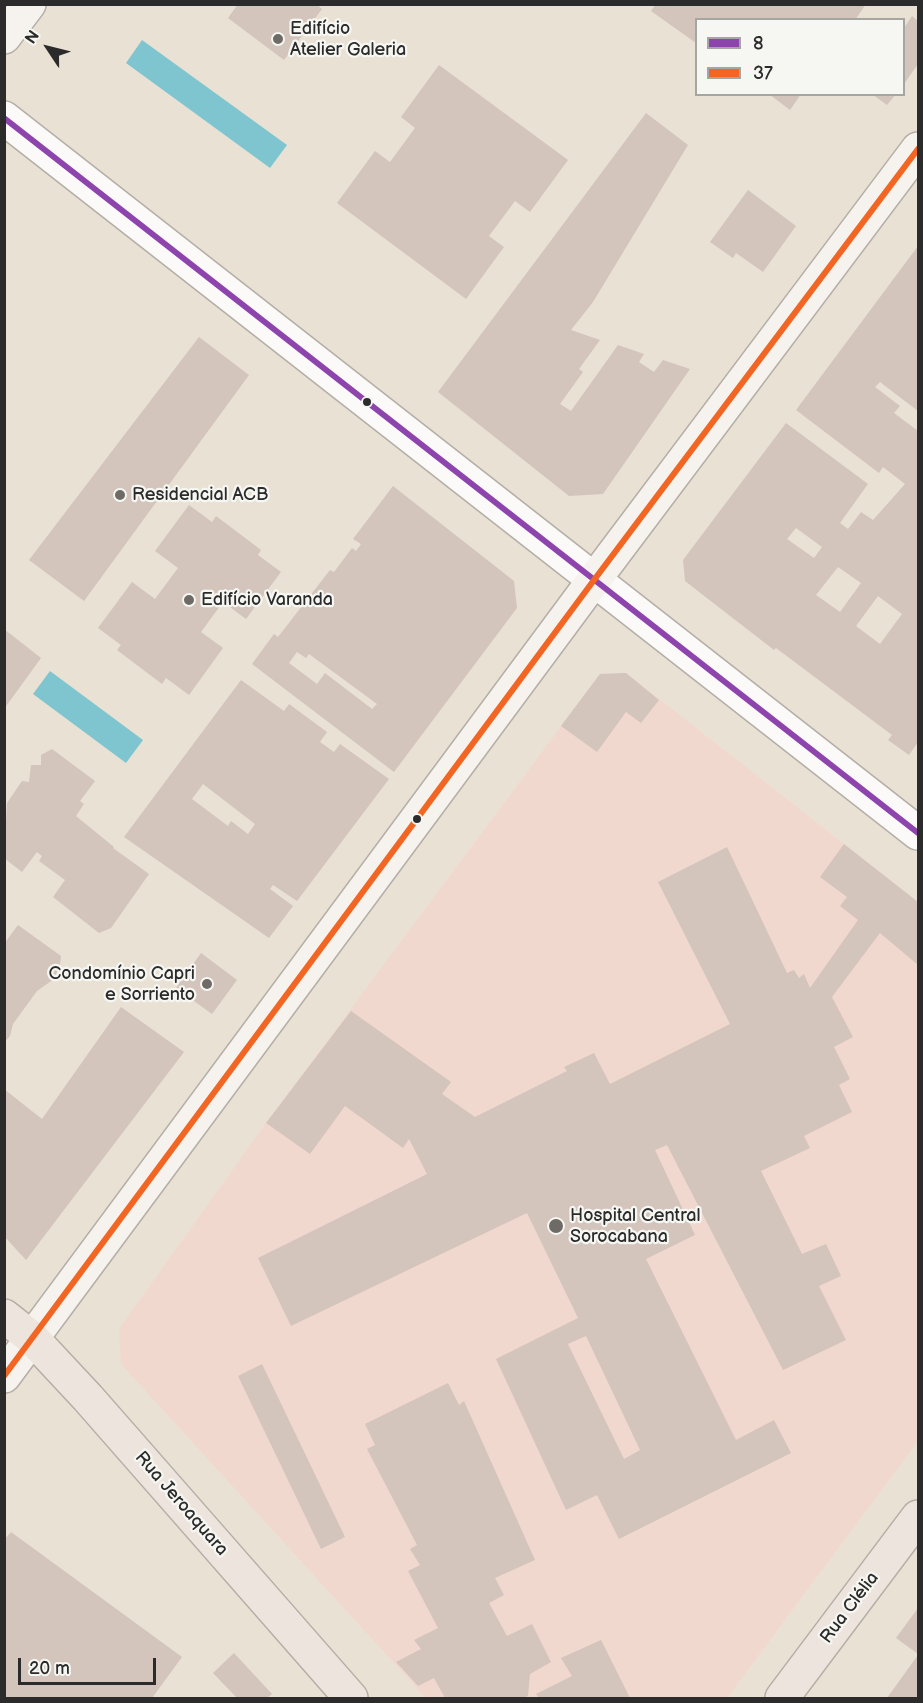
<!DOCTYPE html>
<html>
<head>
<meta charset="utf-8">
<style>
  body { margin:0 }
  #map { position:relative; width:923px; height:1703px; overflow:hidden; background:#e9e1d4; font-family:"Balsamiq Sans",sans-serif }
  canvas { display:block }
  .frame { position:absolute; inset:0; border:6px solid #2b2b2b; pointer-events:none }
  .legend { position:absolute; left:695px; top:18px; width:210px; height:78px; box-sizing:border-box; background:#f6f6f2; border:2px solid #a5a5a2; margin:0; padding:8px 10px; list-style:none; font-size:18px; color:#2b2b2b }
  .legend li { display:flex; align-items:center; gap:12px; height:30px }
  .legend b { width:30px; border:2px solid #a5a5a2 }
  .north { position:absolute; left:18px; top:18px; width:60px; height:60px; -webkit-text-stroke:4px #f6f6f2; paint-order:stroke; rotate:305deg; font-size:16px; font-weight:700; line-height:24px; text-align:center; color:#2b2b2b }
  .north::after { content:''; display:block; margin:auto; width:21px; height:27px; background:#2b2b2b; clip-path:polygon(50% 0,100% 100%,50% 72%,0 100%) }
  .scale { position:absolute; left:18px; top:1658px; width:138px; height:27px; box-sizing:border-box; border:3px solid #2b2b2b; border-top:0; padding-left:8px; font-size:18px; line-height:21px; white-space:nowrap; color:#2b2b2b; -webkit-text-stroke:4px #f6f6f2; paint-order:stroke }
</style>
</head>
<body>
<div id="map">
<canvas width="923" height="1703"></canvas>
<div class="frame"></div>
<ul class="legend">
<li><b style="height:8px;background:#8e44ad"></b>8</li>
<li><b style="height:8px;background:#f26522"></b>37</li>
</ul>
<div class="north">N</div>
<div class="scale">20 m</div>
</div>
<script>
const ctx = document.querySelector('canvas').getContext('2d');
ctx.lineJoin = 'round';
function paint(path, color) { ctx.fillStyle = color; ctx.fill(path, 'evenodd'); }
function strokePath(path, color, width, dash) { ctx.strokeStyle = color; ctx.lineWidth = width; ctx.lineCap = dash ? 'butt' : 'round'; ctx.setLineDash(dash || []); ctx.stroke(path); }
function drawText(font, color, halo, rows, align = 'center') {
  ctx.font = font + ' "Balsamiq Sans",sans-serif'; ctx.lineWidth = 4.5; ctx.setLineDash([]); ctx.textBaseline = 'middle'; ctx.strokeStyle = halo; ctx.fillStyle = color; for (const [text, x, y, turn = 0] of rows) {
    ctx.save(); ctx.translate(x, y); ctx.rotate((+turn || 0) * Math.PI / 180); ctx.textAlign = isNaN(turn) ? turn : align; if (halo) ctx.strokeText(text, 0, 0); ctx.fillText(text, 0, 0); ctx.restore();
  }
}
paint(new Path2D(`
  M626,673L918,902V1441L727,1698H426L121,1364L119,1329L266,1123L600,674Z`), '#f1d8ce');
paint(new Path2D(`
  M142,40L287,145L270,168L126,63Z
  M50,671L143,740L126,763L33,694Z`), '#7fc5d0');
paint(new Path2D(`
  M238,4H316L322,9L284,60L228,18Z
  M656,4H866L855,20H696V43L651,11Z
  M912,16L918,21V64L904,84V28Z
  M439,65L568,160L530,212L515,201L489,236L504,247L466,299L337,203L375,151L390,162L415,128L401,117Z
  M769,94H801L790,110Z
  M872,94H896L887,105Z
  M646,113L688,145L593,302L571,330L600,340L579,369L583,372L560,404L571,411L618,345L644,354L639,362L654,372L663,360L690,369L603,494L569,496L438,392Z
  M748,190L796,226L763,272L736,253L733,258L710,242Z
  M918,246V411L880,382L875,387L900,406L894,413L918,431V742L909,755L888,740L892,735L776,648L774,650L685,581L683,560L786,423L868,484L840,523L848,529L861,512L873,520L905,484L883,467L879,473L796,410ZM796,528L822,547L814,558L787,539ZM838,567L861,583L840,612L816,595ZM878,596L902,614L880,644L856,626Z
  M199,337L249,375L84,601L29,560Z
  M393,486L514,581L517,608L394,772L252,664L274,634L278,637L330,570L334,572L352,548L356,551L361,544L353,539ZM297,652L306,658L309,654L377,704L372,709L325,673L317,684L289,663Z
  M189,505L212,522L216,516L261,550L258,555L281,572L246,619L223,602L201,632L223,648L189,695L166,678L162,684L117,650L121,645L98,628L132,582L155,599L178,568L155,551Z
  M4,629L41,658L4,709Z
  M626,673L659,700L641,723L626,712L597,752L561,726L600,674Z
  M241,680L284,711L289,704L327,732L320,742L334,752L340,744L389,779L297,901L273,885L270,889L293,906L269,938L124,837ZM203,784L255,824L248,834L231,821L228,826L192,799Z
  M52,749L95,781L80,801L84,804L76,816L114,847L113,848L149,874L111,928L99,933L53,897L65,880L39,861L42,856L37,852L22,872L4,858L7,803L22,781L29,782L31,765H41V755Z
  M844,844L918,902V965L880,933L832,997L853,1037L834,1047L850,1079L839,1085L852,1112L804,1136L810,1148L761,1171L802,1254L826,1244L841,1276L819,1286L846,1340L783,1370L667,1145L655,1150L695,1235L646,1259L736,1440L774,1420L791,1453L619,1539L597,1495L566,1510L496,1359L578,1318L527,1213L291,1326L258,1258L427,1174L409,1139L403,1148L345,1106L310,1154L266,1123L351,1011L451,1082L442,1094L475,1117L567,1071L564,1067L594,1053L610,1084L730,1024L658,882L727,847L787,973L794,970L799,978L804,974L810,988L858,920L840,906L847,897L820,877ZM586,1336L640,1450L624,1459L568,1344Z
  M18,925L61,956L60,965L54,979L37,991L13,1024L10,1036L4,1043V944Z
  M201,953L237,980L212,1014L176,988Z
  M121,1007L184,1052L26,1260L4,1236V1089L42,1119Z
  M262,1364L345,1537L321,1549L238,1376Z
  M448,1383L459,1405L464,1401L535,1560L495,1578L504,1595L489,1603L507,1636L532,1624L551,1662L530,1674L528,1696L523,1698H445L434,1678L418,1686L396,1662L421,1649L414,1640L438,1628L408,1571L420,1565L410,1549L417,1545L367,1449L375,1445L365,1424Z
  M11,1532L182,1657L152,1698H4V1540Z
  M918,1608V1654L896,1638Z
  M601,1640L630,1698H539L536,1694L572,1676L561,1658Z
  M234,1653L272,1694L267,1698H237L213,1673Z
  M918,1655V1698H887Z`), '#d3c4bc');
const street = new Path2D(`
  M4,118L918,833`);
const secondary = new Path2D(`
  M4,37L29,4
  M4,1376L594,580L918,149`);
const primary = new Path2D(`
  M4,1316L32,1338L88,1398L351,1698
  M782,1698L918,1517`);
strokePath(street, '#b4aea6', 36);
strokePath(secondary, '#b4aea6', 36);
strokePath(primary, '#b4aea6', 36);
strokePath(street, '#fcfaf9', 33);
strokePath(secondary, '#f6f2ee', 33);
strokePath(primary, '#ede5dd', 33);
strokePath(new Path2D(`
  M4,118L918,833`), '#8e44ad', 6);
strokePath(new Path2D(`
  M4,1376L594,580L918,149`), '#f26522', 6);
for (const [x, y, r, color] of [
  [278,39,6,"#6e6b66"],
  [367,402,5,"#2b2b2b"],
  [120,495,6,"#6e6b66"],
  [189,600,6,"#6e6b66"],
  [417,819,5,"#2b2b2b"],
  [207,984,6,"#6e6b66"],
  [556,1226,8,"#6e6b66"]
]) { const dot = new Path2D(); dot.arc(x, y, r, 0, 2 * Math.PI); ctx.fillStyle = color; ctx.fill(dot); strokePath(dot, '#f6f6f2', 2); }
drawText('18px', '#2b2b2b', '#f6f6f2', [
  ["Edifício",290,29],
  ["Atelier Galeria",290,50],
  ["Residencial ACB",132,495],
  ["Edifício Varanda",201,600],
  ["Condomínio Capri",195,974,"right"],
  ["e Sorriento",195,995,"right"],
  ["Hospital Central",570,1216],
  ["Sorocabana",570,1237]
], 'left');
drawText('18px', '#2b2b2b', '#f6f6f2', [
  ["Rua Jeroaquara",181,1504,49],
  ["Rua Clélia",850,1608,-53]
]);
</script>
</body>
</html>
